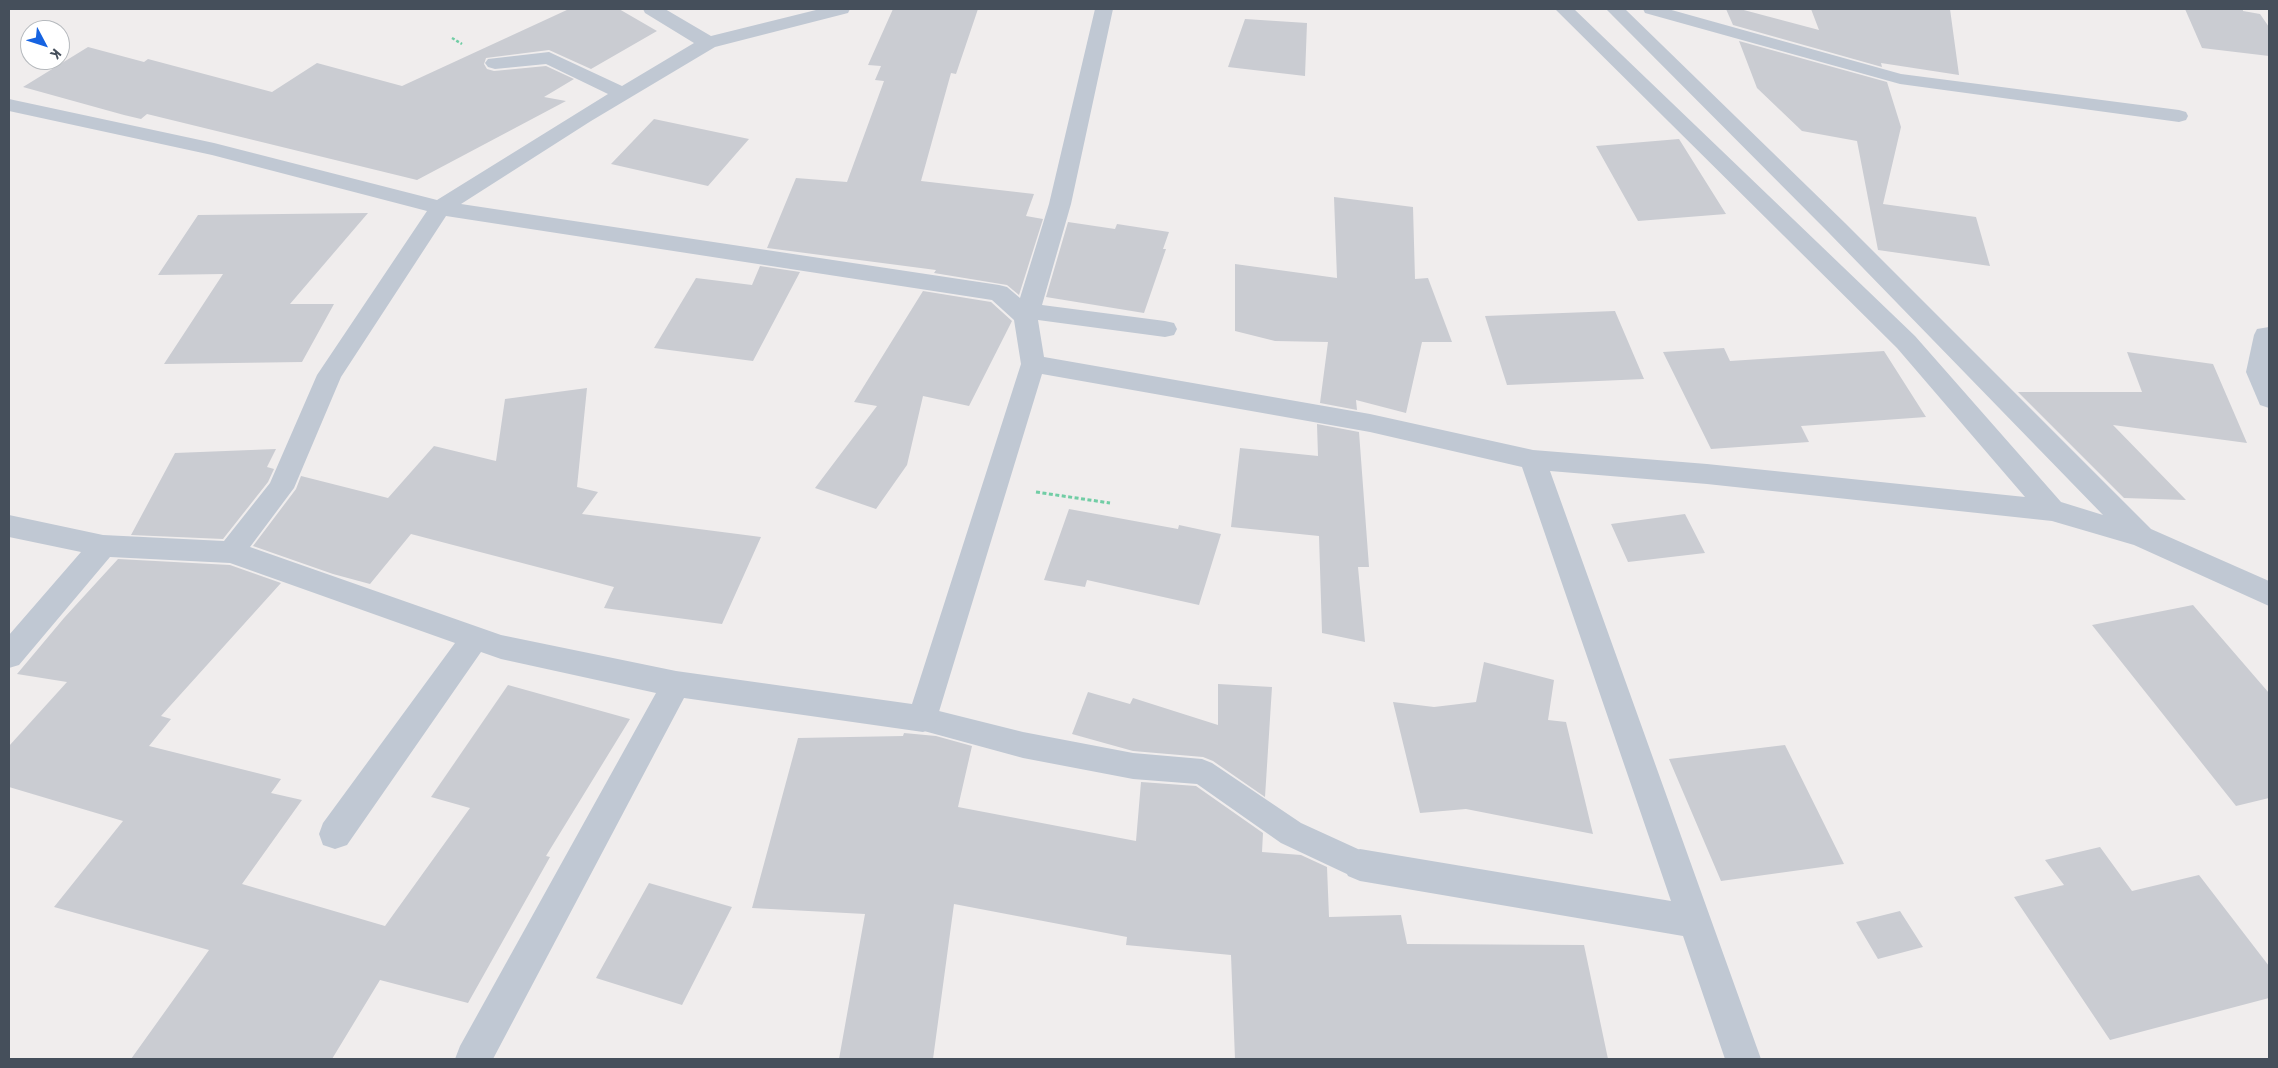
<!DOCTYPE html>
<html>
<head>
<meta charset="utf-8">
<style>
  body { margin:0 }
  #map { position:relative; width:2278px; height:1068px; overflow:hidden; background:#f0eded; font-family:"Roboto Condensed",sans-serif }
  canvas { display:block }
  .frame { position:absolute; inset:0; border:10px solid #454f5b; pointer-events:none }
  .north { position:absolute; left:20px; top:20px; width:50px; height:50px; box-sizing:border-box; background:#fff; border:1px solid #b5b9bd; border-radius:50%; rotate:130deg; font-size:14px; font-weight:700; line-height:20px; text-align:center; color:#454f5b }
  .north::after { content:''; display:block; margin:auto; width:18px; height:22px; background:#1663e1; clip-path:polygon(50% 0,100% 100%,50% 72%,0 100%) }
</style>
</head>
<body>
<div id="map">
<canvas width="2278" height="1068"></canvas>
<div class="frame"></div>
<div class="north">K</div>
</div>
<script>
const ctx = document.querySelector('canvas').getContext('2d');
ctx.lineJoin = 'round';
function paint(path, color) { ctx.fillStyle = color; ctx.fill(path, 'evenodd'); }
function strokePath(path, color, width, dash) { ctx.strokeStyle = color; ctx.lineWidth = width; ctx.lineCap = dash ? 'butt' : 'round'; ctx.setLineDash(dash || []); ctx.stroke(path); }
paint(new Path2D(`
  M569,9H619L657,31L591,69L549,50L486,58L484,64L487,69L494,71L546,66L574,79L544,97L566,101L417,180L147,114L141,119L124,115L23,87L88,47L144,62L148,59L272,92L317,63L402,86Z
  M893,9H978L956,74L951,73L921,181L1034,194L1026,216L1043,219L1019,295L1007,285L934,273L936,270L767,248L796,178L847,182L884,81L875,80L881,66L868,65Z
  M1726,9H1740L1819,30L1811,9H1950L1959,75L1881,63L1882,67L1733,25Z
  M2185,9H2243V11L2260,14L2269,27V56L2202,48Z
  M1245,19L1307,23L1305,76L1228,67Z
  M1739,41L1887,82L1901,127L1883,204L1976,217L1990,266L1878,250L1857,141L1802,131L1757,88Z
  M654,119L749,139L708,186L611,164Z
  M1679,139L1726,214L1638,221L1596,146Z
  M1334,197L1413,207L1415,279L1428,278L1452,342H1422L1406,413L1356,400L1357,410L1320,403L1328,342L1275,341L1235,331V264L1337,278Z
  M368,213L290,304H334L302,362L164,364L223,274L158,275L198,215Z
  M1068,222L1115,229L1117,224L1169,232L1163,249H1166L1144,313L1046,297Z
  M760,266L800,272L753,361L654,348L696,278L752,285Z
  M923,291L991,302L1012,321L969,406L923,396L907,465L876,509L815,488L877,406L854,402Z
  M1615,311L1644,379L1507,385L1485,316Z
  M1724,348L1730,361L1884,351L1926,417L1801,426L1809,442L1711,449L1663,352Z
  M2127,352L2213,364L2247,443L2113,425L2186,500L2124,498L2018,392H2142Z
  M587,388L577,487L598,492L582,514L761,537L722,624L604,608L614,587L411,534L370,584L333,574L253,546L296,489L301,476L388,498L434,446L496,461L505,399Z
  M1317,424L1359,432L1369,567H1358L1365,642L1322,633L1319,536L1231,527L1240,448L1318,456Z
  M276,449L267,467L274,469L268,482L223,539L131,535L175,453Z
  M1069,509L1178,529L1179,525L1221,534L1199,605L1087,580L1085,587L1044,580Z
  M1685,514L1705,553L1628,562L1611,524Z
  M118,559L230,565L281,583L161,716L171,719L149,746L281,779L271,793L302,800L242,884L385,926L470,808L431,797L508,685L630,719L546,856L550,857L468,1003L380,980L332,1059H131L209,950L54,907L123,821L9,787V746L67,682L17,674L64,618Z
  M2193,605L2269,693V798L2236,806L2092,625Z
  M1484,662L1554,680L1548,720L1566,722L1593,834L1466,809L1420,813L1393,702L1434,707L1476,702Z
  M1218,684L1272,687L1265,797L1213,761L1203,757L1133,751L1072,734L1088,692L1130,704L1133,698L1218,725Z
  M904,733L936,736L972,746L958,807L1136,841L1141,782L1196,786L1263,833L1262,852L1301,855L1327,867L1329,917L1401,915L1407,944L1584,945L1608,1059H1235L1231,955L1126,945L1127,937L954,904L933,1059H839L865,914L752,908L798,738L903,736Z
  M1785,745L1844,864L1721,881L1669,759Z
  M2100,847L2132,891L2199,875L2269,966V998L2110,1040L2014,897L2064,885L2045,860Z
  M649,883L732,907L682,1005L596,978Z
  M1900,911L1923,947L1878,959L1856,922Z`), '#caccd2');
strokePath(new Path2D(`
  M452,38L462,44`), '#71cda5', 2.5, [3, 2]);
strokePath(new Path2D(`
  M1036,492L1110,503`), '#71cda5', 3, [4, 2.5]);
paint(new Path2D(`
  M1643,9H1668L1901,74L2179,110L2186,112L2188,116L2186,120L2179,122L1900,84L1645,13Z
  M923,707L1023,732L1133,753L1202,759L1212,763L1301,823L1371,855L1375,865L1371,875L1360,879L1349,875L1281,843L1197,784L1133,779L1023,758L913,728L909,719L913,710Z`), '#c0c8d3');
paint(new Path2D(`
  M643,9H665L711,36L820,9H850L848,13L715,47L591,121L461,204L999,285L1007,287L1020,298L1049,204L1095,9H1113L1071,204L1042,305L1165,321L1174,323L1177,329L1174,335L1165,337L1038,320L1044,357L1370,414L1533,450L1707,464L2025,497L1897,348L1555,9H1574L1915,336L2061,502L2103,515L1829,233L1606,9H1625L1845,223L2151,529L2269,581V606L2134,545L2052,521L1707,484L1550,471L1761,1059H1725L1683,936L1360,881L1348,876L1343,865L1348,854L1360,849L1671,901L1522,467L1370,432L1042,374L934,728L923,732L684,698L493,1059H455L460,1046L656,693L501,659L481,652L347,845L335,849L323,845L319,834L323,823L455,643L230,563L110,557L19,665L9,668V635L81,552L9,537V515L103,535L224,541L270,483L317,375L427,211L212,155L9,111V99L214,143L437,200L608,94L546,64L495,69L488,67L485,63L488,59L549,52L622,86L694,43L645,13ZM446,216L992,300L1014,320L1021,364L912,704L676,671L501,635L250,547L294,488L341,377Z`), '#c0c8d3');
paint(new Path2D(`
  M2269,327V408L2260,405L2246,372L2254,335L2257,329Z`), '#c0c8d3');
</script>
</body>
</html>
